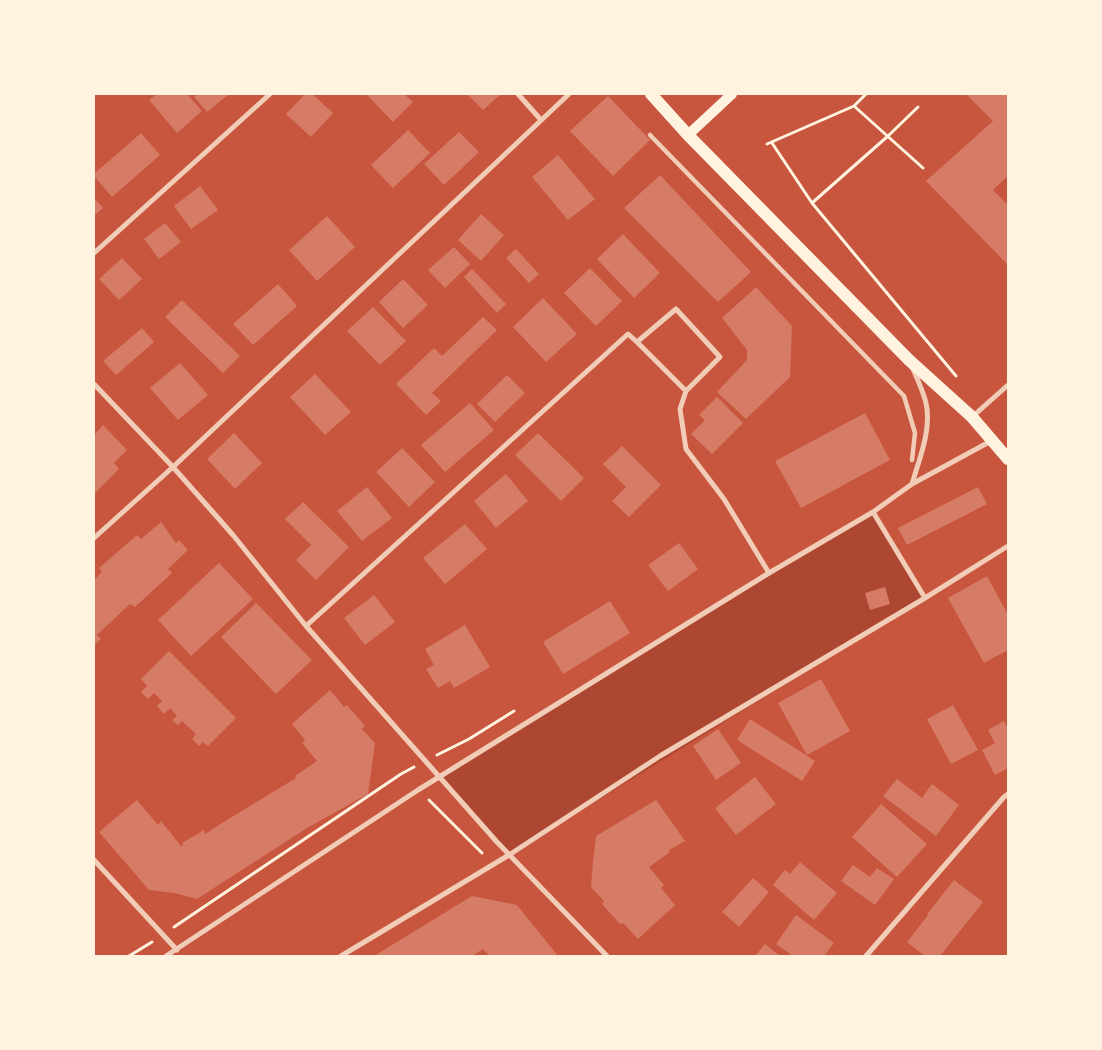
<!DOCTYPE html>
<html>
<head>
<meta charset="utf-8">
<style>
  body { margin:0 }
  #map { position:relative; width:1102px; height:1050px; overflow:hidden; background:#c8553d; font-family:Figtree,sans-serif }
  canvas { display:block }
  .frame { position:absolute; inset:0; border:95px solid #fff3e0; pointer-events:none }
</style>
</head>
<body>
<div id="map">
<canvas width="1102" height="1050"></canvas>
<div class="frame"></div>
</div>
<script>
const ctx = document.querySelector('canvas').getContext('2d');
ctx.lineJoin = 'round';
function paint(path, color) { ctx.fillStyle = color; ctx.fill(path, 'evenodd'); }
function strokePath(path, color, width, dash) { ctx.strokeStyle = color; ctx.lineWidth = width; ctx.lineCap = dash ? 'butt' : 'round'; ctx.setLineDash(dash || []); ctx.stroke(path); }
paint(new Path2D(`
  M873,512L925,598L509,855L439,777Z`), '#ae4732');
paint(new Path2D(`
  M157,94H187L202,111L177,133L149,100Z
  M198,94H229L207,112L194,97Z
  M305,94H312L333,113L311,137L286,114Z
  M366,94H404L413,102L393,122Z
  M467,94H501L483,110Z
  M966,94H1008V176L993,190L1008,205V265L926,181L993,121Z
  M608,96L650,140L613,176L570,131Z
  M408,130L430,153L393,188L371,165Z
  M459,132L479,152L444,185L424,164Z
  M141,133L160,155L112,197L94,176V174Z
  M558,155L595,199L568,220L532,177Z
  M660,175L751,272L718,302L624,208Z
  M200,186L218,210L191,229L174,206Z
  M94,198L103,208L94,216Z
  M481,214L504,235L481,261L458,240Z
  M327,216L355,247L317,281L289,250Z
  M165,223L181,242L159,259L144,239Z
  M623,234L660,273L634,298L597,259Z
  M454,247L470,264L445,288L428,270Z
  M516,249L539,274L529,283L506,258Z
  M122,258L142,279L119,300L99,279Z
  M590,268L622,301L596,326L564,293Z
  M472,269L506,304L497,313L464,277Z
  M403,279L428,305L403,328L379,302Z
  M278,284L297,306L253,345L233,324Z
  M756,287L792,326L790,377L746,419L717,392L747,360V350L722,318Z
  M543,298L577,334L546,362L513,327Z
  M182,300L240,356L223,373L165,317Z
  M373,307L406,341L380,365L347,331Z
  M483,317L497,330L432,393L441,401L426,415L396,384L434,348L442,356Z
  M142,328L154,342L116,375L103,361Z
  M180,363L208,395L178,420L150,388Z
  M315,374L351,412L325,435L290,397Z
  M507,375L525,393L495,422L477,404Z
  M717,397L743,423L712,454L691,434L705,420L699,415Z
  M470,403L494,430L445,472L421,445Z
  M865,413L890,460L801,508L775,461Z
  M103,425L127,450L114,463L119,469L94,494V435Z
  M234,433L262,463L235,489L207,459Z
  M538,433L584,478L561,501L515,455Z
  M622,446L661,485L629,517L612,501L626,487L603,464Z
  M402,448L435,482L409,507L376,472Z
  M506,474L528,501L496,528L474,501Z
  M367,487L392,518L362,541L337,511Z
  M978,487L987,504L907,545L898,528Z
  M303,502L349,547L316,580L296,560L311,545L285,519Z
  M161,522L176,543L179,540L188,550L168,569L172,573L135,607L130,604L97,635L101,639L94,645V580L102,572L99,568L137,535L141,539Z
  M465,524L487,549L445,584L423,558Z
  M679,543L698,569L668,591L648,565Z
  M219,563L253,599L191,656L158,620Z
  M987,576L1008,615V650L984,663L948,598Z
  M885,587L890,604L870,610L865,593Z
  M374,595L395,622L365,645L344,618Z
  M610,601L630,633L563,674L543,642Z
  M256,603L312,660L276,694L221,637Z
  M465,625L490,667L454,688L450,681L438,688L426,669L434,665L425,649Z
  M169,651L236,718L208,746L203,742L199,746L192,739L196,734L182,721L178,725L172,720L177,716L170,708L164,714L157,706L162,701L154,693L148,699L141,692L147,686L141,679Z
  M821,679L850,731L807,755L778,703Z
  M330,690L344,707L347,705L365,726L362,729L375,743L368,794L307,828L197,899L174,893L149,890L99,832L137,800L158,825L161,821L181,846H183L182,843L204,830L205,834L222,823L296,778L295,776L317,761L302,743L305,740L292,724Z
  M953,705L978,750L951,764L927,719Z
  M750,719L815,761L802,781L737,740Z
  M1004,721L1008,729V768L995,775L982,750L995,743L988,730Z
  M718,729L741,763L716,780L693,746Z
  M755,777L776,804L736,835L715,808Z
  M897,779L922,798L932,784L959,805L936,836L883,796Z
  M656,800L685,841L669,850L670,852L649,867L664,885L661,888L675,905L638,939L623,923L620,924L602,904L604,901L591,887L593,861L596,836Z
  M881,804L927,844L897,877L852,837Z
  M800,862L837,893L814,920L773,885L785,870L790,874Z
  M853,865L870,877L877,868L894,879L875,905L841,881Z
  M753,878L769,892L739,927L722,912Z
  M954,880L983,902L940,956H925L907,942L928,915L927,914Z
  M472,896L517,905L558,956H490L483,949L472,956H374Z
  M796,915L834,943L824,956H793L776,944Z
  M765,944L780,956H755Z`), '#d67c66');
strokePath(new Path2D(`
  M854,106L923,168
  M772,143L812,203L956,376
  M767,144L854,106L866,94
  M812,203L888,136L918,107
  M437,755L469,739L514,711
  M429,800L482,853
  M174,927L401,774L414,767
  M129,956L152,942`), '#fff3e0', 3);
strokePath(new Path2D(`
  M650,135L904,396L915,433L912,460`), '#f1ccb7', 4.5);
strokePath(new Path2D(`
  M518,94L541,120
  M94,253L270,94
  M637,342L686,391
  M94,384L173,467L233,535L306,626L497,842L607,956
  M972,417L1008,385
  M912,484C919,460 932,429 926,403C923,391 918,380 913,369
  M873,512L925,598
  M94,538L173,467L569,94
  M306,626L628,334L637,342L676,309L720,357L686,391L680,409L686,449L724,499L769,573
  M94,860L177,950
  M166,956L418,790L769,573L873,512L912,484L991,441
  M341,956L509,855L660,756L925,598L1008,546
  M866,956L1004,797L1008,794`), '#f1ccb7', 5);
strokePath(new Path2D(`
  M688,135L732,94`), '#fff3e0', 10);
strokePath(new Path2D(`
  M651,94L688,135L909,360L972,417L1008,459`), '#fff3e0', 12);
</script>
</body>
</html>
